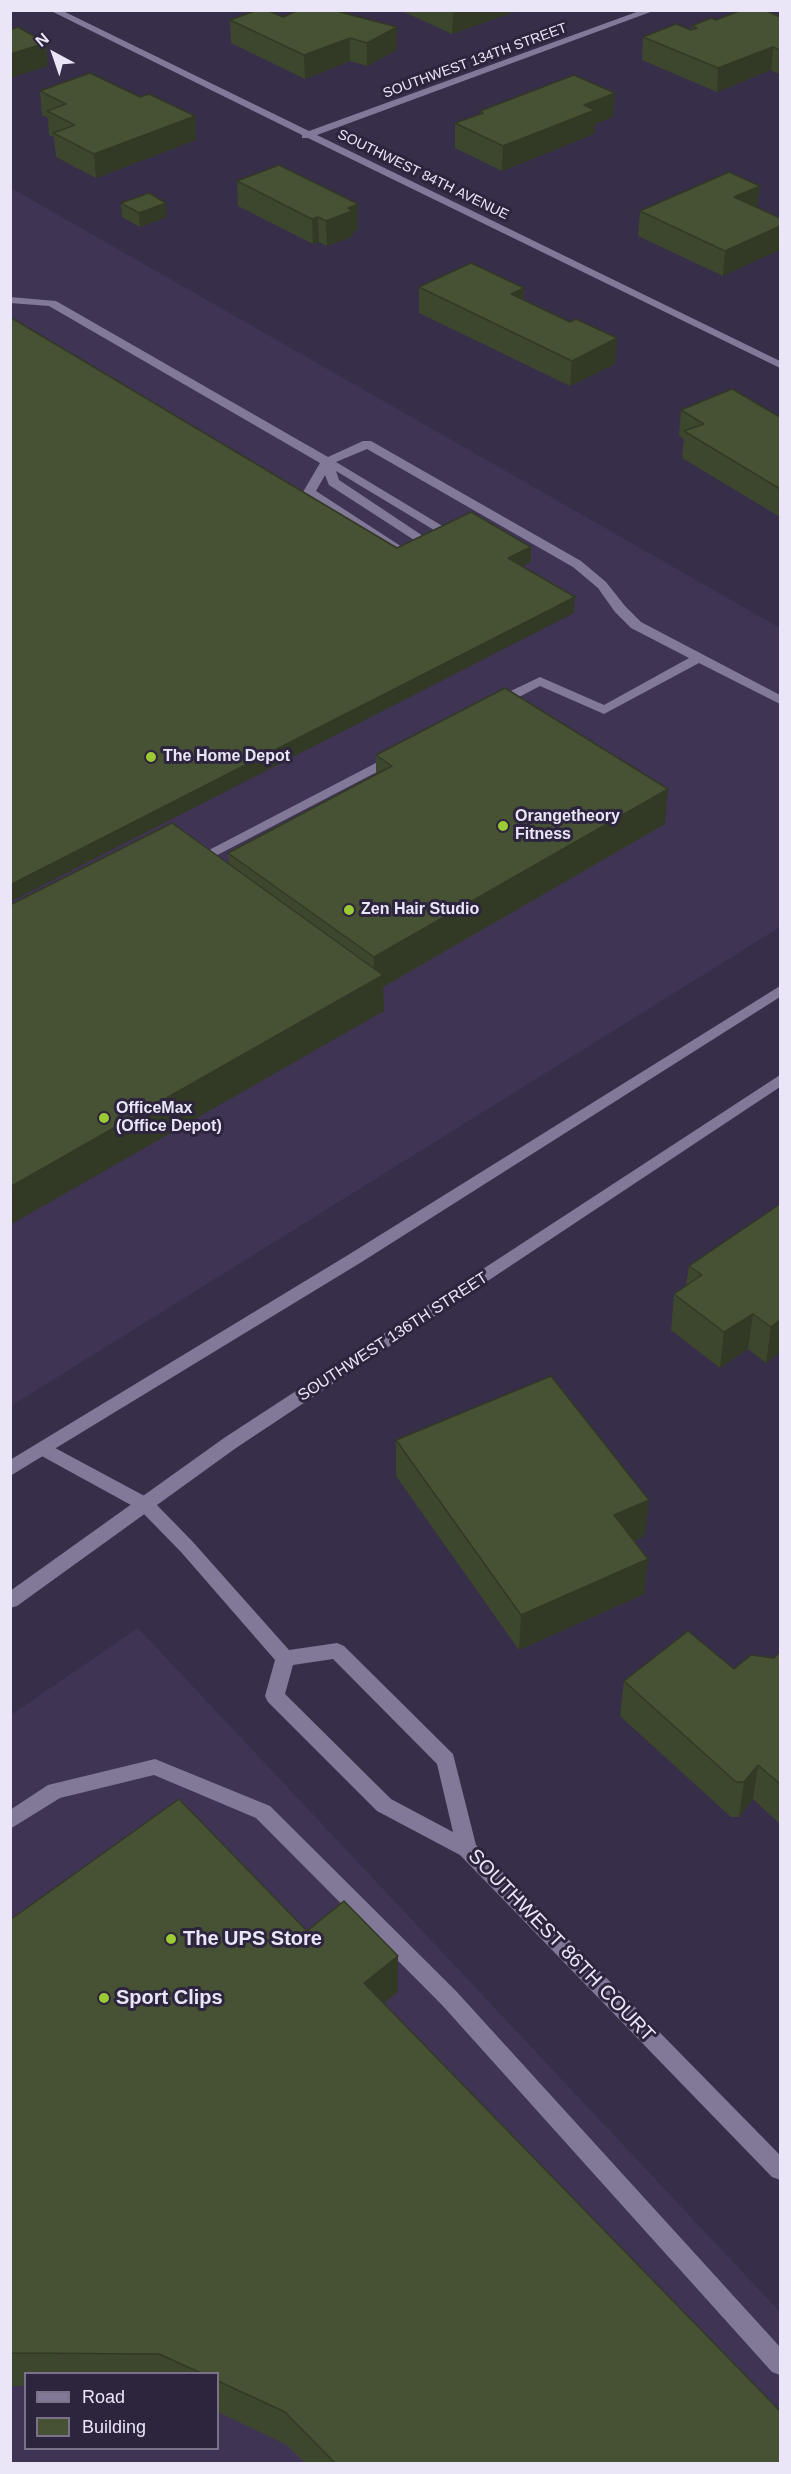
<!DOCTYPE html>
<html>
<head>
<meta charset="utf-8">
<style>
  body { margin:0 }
  #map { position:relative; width:791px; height:2474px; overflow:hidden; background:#372e49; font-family:Arial,sans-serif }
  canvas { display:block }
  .frame { position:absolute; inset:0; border:12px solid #ebe6f7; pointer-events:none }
  .legend { position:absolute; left:24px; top:2372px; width:195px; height:78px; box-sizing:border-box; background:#2d243e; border:2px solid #797288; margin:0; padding:8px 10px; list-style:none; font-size:18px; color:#ebe6f7 }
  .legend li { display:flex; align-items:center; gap:12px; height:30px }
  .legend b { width:30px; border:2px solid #797288 }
  .north { position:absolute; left:24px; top:24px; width:60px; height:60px; -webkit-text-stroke:4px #2d243e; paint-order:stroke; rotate:320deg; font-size:16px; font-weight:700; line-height:24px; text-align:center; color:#ebe6f7 }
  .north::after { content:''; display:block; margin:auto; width:21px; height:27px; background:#ebe6f7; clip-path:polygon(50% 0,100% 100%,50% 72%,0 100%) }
</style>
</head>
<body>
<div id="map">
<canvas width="791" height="2474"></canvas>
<div class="frame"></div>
<ul class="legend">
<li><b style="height:8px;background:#827897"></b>Road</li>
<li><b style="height:16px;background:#475235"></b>Building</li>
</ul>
<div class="north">N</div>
</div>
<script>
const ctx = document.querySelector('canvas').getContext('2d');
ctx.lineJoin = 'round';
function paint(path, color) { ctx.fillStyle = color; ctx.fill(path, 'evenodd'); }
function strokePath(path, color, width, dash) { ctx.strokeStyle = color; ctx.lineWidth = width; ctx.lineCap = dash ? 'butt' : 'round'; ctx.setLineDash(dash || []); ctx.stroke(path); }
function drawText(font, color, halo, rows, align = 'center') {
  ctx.font = font + ' Arial,sans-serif'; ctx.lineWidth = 6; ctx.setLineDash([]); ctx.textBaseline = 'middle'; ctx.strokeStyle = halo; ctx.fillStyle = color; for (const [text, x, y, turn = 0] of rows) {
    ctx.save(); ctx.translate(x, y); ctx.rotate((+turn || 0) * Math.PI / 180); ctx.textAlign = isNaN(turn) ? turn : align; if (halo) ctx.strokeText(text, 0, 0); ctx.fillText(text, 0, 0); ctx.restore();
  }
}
paint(new Path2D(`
  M11,188L780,628V927L11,1406Z
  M138,1628L780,2312V2463L11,2464V1715ZM26,2374H218V2448H26Z`), '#403455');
paint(new Path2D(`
  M10,297L56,301L328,457L363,441H371L581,561L606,582L625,606L641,622L780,695V704L699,663L604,714L540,686L500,707H490L488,704L490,701L540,677L604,705L689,658L631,628L615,612L598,588L573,567L367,449L336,462L459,536L453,540L449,539L336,471L339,480L438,546L436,549H428L329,485L325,475L316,491L416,556L414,559H406L305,495L303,492L320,463L49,306L10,303Z
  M395,753L402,757L400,760L200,864H190L188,861Z
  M155,1759L270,1806L456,1991L780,2347V2375L772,2372L442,2005L256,1818L154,1775L60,1798L10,1829V1810L48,1785Z`), '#827897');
paint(new Path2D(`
  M49,10H61L309,131L642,10H656L317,135L780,361V368L308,138H302V135Z
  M44,1442L152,1500L193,1542L289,1650L337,1643L344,1646L453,1754L476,1845L780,2155V2180L772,2177L460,1855L377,1811L268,1702L265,1696L275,1660L181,1552L140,1510L38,1454L35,1449L38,1444ZM333,1659L437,1764L453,1832L391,1799L285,1694L293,1665Z`), '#827897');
paint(new Path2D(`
  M780,986V997L360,1263L10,1476V1460L348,1255Z
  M780,1075V1087L236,1448L17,1606L10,1608V1591L224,1438Z`), '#827897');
paint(new Path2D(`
  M400,10H519L452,34Z
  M283,17L397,50L367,66L350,61L305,79L231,43L230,20Z
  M780,17V73L779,74L771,70L717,92L642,60L643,37L691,30L692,26L716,20Z
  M40,91L140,97L195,116L196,140L96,178L56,157L54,137L49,135L48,118L42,115Z
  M615,93L613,117L595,124L594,134L502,171L455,148V123L480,114V111Z
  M237,181L358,204V229L353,232V236L327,246L319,242L313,244L238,206Z
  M121,203L167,217L140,227L122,217Z
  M758,208L723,276L638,236L640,211Z
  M419,287L524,288V300L615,364L570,386L419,313Z
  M681,410L780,417V517L682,458L684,439L679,436Z
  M376,755L665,824L383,987L384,1011L229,864L228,853L376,774Z
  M780,1204V1352L766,1363L748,1349L720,1368L671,1330L674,1294L686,1286L689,1266Z
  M396,1440L645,1536L634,1541L648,1559L644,1594L519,1650L396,1476Z
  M780,1652V1824L753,1799L739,1817H731L620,1716L624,1681L734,1669L774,1658Z
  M10,1920L307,1931L398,1992L384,2003L780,2463H305L287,2445L218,2412V2373H26V2386H10Z`), '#3d472e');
paint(new Path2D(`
  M454,10H519L452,34L453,11Z
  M397,27V50L367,66V43Z
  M350,38V61L305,79L304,55Z
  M46,43L48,66L10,78V54Z
  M773,47L771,70L717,92L718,68Z
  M780,56V73L779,74Z
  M615,93L613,117L595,124L594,134L502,171L503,146L584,105Z
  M195,116L196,140L96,178L94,154Z
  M760,186L757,211L734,197Z
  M166,203L167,217L140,227L139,213Z
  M358,204V229L353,232V236L327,246L326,221L348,208Z
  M318,217L319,242L313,244L312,219Z
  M780,226V250L723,276L725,251Z
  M524,288L523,313L511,294Z
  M617,338L615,364L570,386L572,361Z
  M531,547V562L507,574L508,558Z
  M575,597L574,613L10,902V885Z
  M668,789L665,824L383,987L384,1011L10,1225V1187L374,981V957Z
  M753,1314L748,1349L720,1368L724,1332Z
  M780,1320V1352L766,1363L771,1327Z
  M649,1500L645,1536L611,1550L614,1515Z
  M648,1559L644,1594L519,1650L521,1615Z
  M758,1765L753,1799L739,1817L744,1782Z
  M398,1956V1992L364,2019V1983Z`), '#323925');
const building = new Path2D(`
  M258,10H266L283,17L299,10H332L397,27L367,43L350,38L304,55L230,20Z
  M742,10H764L780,17V50L773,47L718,68L643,37L676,24L691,30L697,28L692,26L711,18L716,20Z
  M18,27L46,43L10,54V30Z
  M90,73L140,97L149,94L195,116L94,154L53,133L75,125L47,111L66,104L40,91Z
  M574,75L615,93L584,105L595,110L503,146L455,123L483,113L480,111Z
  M279,165L358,204L348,208L352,211L326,221L318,217L312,219L237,181Z
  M729,172L760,186L734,197L780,218V226L725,251L640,211Z
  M149,193L166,203L139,213L121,203Z
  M471,263L524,288L511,294L570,322L576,319L617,338L572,361L419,287Z
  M10,317L397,548L471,512L531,547L508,558L575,597L10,885Z
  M732,389L780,417V489L684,431L704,424L681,410Z
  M505,688L668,789L374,957L228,853L392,766L376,755Z
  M172,823L383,975L10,1187V905Z
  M780,1204V1320L771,1327L753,1314L724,1332L674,1294L702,1275L689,1266Z
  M551,1376L649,1500L614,1515L648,1559L521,1615L396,1440Z
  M688,1631L734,1669L751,1655L774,1658L780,1652V1784L758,1765L744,1782H736L624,1681Z
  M179,1799L307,1931L344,1901L398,1956L364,1983L780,2411V2463H335L285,2412L218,2381V2373H201L159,2354L10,2353V1920Z`);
paint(building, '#475235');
strokePath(building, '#323925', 1.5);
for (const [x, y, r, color] of [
  [151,757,6,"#9cca32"],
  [503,826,6,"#9cca32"],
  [349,910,6,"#9cca32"],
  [104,1118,6,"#9cca32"],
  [171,1939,6,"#9cca32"],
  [104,1998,6,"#9cca32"]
]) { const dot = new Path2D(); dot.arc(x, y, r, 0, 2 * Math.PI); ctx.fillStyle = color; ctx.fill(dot); strokePath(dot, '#2d243e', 2); }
drawText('14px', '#ebe6f7', '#2d243e', [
  ["SOUTHWEST 134TH STREET",475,61,-20],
  ["SOUTHWEST 84TH AVENUE",423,175,26]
]);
drawText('bold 16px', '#ebe6f7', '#2d243e', [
  ["The Home Depot",163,757],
  ["Orangetheory",515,817],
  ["Fitness",515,835],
  ["Zen Hair Studio",361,910],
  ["OfficeMax",116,1109],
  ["(Office Depot)",116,1127]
], 'left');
drawText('16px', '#ebe6f7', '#2d243e', [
  ["SOUTHWEST 136TH STREET",393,1337,-33]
]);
drawText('bold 20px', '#ebe6f7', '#2d243e', [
  ["The UPS Store",183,1939],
  ["Sport Clips",116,1998]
], 'left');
drawText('20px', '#ebe6f7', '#2d243e', [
  ["SOUTHWEST 86TH COURT",561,1946,46]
]);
</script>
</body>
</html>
